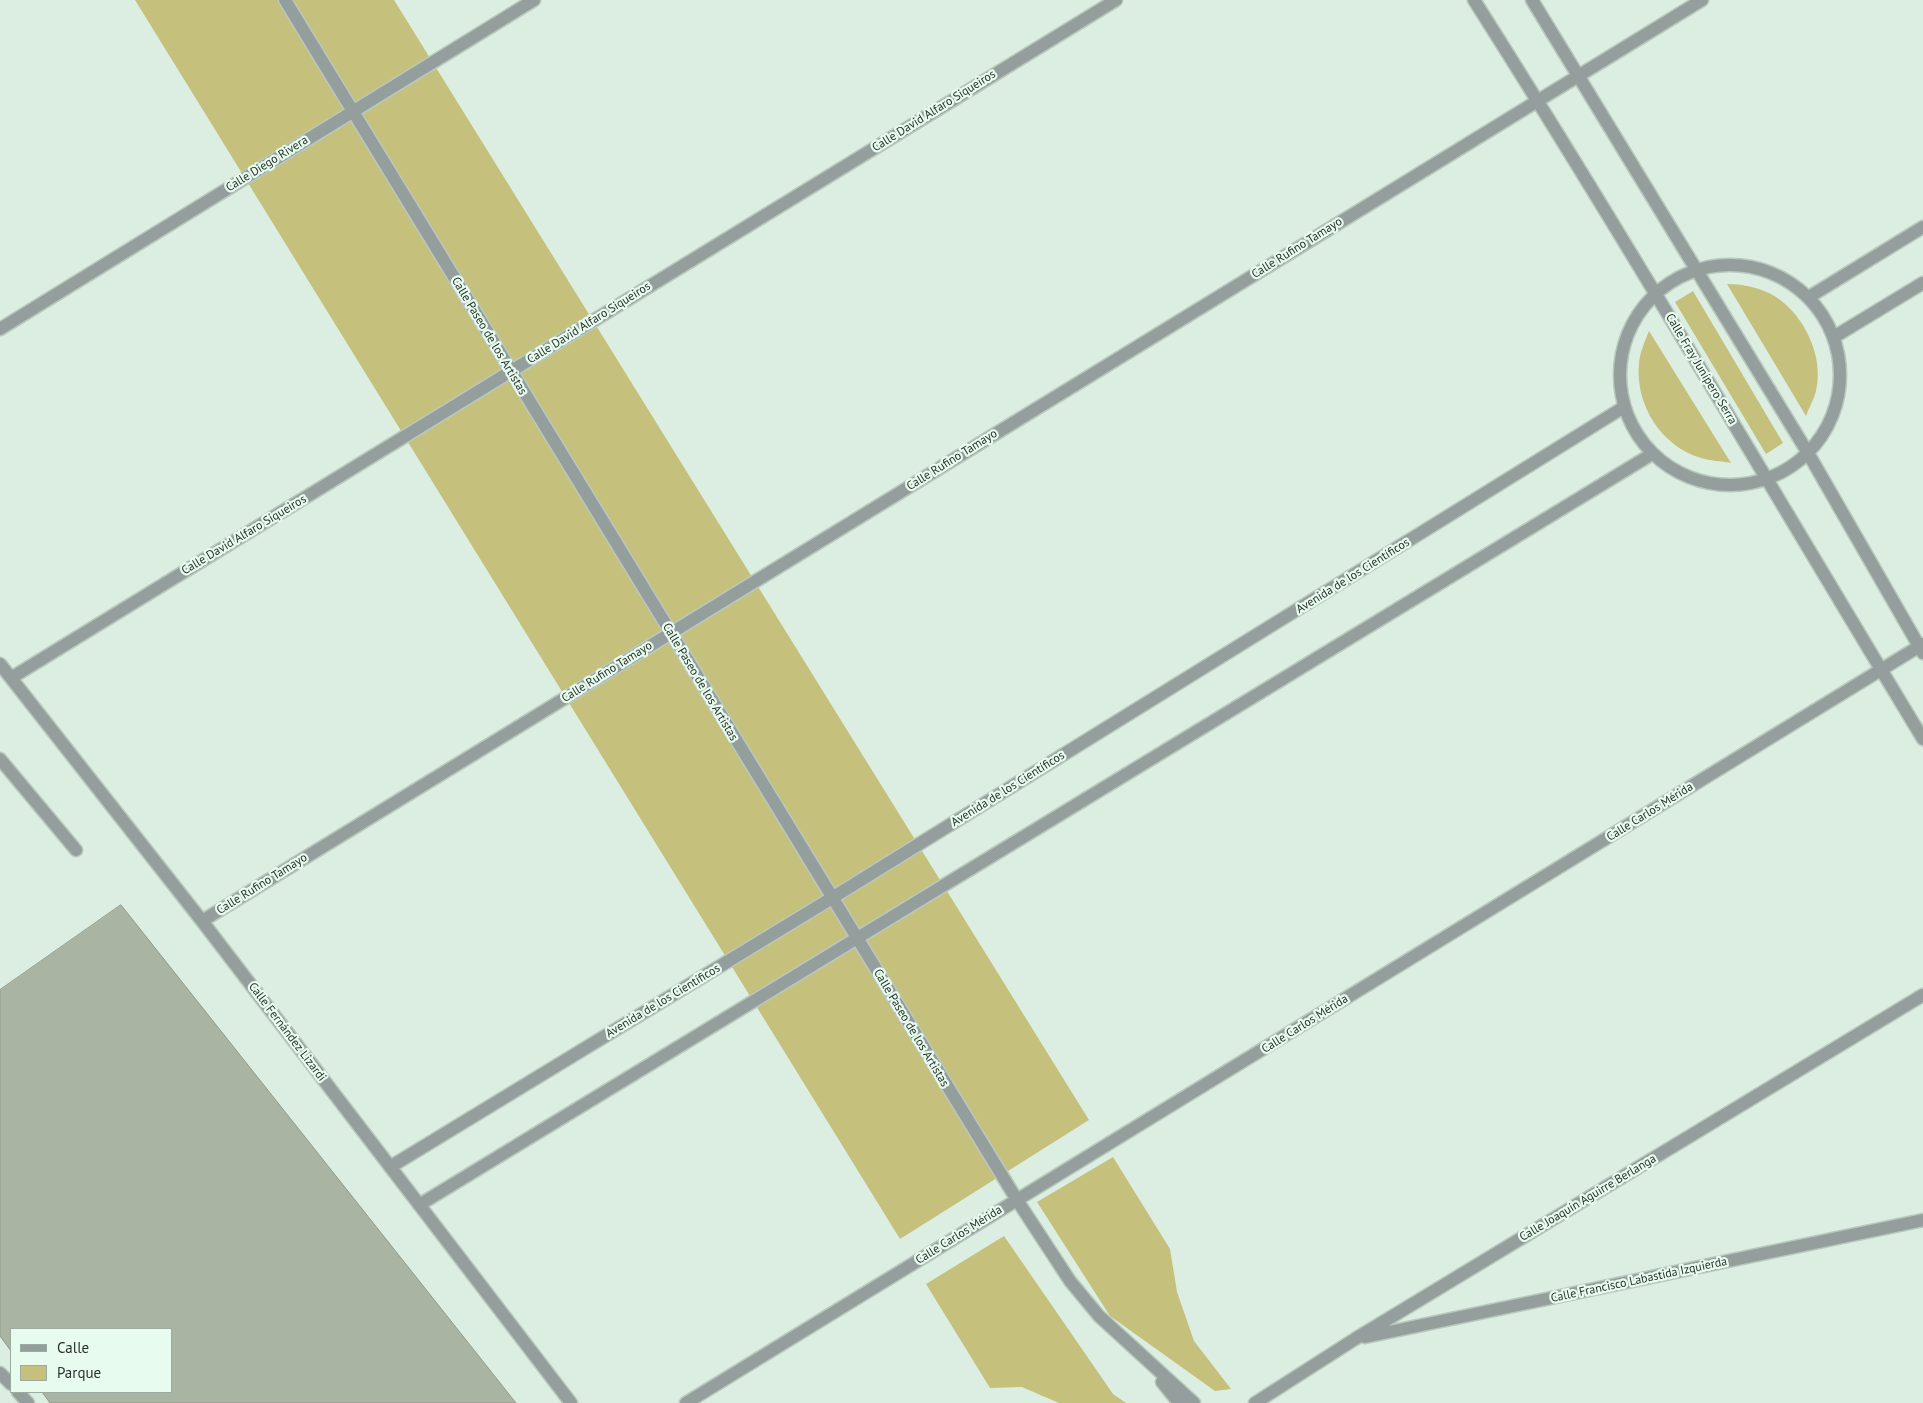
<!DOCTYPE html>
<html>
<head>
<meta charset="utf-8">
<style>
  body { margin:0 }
  #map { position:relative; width:1923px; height:1403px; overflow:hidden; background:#dbeee1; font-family:"PT Sans",sans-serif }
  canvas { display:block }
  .legend { position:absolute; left:10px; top:1328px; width:162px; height:65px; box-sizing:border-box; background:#e8fbef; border:1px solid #9caaa1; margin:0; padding:6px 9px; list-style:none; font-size:15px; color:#2a312d }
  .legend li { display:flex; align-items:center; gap:10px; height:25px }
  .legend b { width:25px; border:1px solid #9caaa1 }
</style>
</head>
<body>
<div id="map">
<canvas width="1923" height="1403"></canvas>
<ul class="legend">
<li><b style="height:6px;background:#949e9c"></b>Calle</li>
<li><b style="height:14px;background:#c5c17c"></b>Parque</li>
</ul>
</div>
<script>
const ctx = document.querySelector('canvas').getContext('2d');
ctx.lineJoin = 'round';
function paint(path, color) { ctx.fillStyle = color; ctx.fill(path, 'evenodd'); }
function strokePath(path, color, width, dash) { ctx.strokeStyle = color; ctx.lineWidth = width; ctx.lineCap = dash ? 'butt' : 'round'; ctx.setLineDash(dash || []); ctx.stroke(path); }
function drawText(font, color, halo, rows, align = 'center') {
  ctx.font = font + ' "PT Sans",sans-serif'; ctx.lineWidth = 4.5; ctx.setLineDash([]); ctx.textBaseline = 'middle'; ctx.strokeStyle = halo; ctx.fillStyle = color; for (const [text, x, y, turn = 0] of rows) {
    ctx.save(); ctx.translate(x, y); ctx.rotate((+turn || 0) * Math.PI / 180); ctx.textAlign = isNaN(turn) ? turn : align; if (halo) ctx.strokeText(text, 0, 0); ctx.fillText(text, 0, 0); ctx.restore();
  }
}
paint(new Path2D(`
  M135,0H394L1089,1120L900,1239Z
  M1727,284C1741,284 1756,287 1769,293C1801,309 1825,354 1816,391C1814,399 1809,408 1806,416Z
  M1693,291L1783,443L1766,454L1675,302Z
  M1649,331L1731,463C1721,461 1710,461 1701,458C1661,446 1635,405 1639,363C1640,352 1645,341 1649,331Z
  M1113,1157L1170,1249L1177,1292L1194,1341L1231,1389L1215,1391L1110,1316L1037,1202Z
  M1004,1236L1113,1394L1126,1403H1059L1022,1387L990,1388L926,1284Z`), '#c5c17c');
const building = new Path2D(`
  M121,905L516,1403H50L42,1392H171V1329H11V1351L0,1336V990Z`);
paint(building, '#aab4a3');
strokePath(building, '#929b8a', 1);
const service = new Path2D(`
  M0,759L76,850
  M0,1373L11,1384
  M18,1392L28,1403`);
const minor = new Path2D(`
  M285,0L1017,1200L1070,1281L1099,1316L1194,1403
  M0,329L534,0
  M0,664L202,921L571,1403
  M11,678L1116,0
  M202,921L1702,0
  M390,1167L832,898L1624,407
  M419,1205L1652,454
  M1365,1337L1923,1220
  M1162,1382L1179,1403
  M686,1403L1923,644
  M1255,1403L1355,1339L1923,995`);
const tertiary = new Path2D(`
  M1474,0C1629,244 1774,493 1923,739
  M1532,0L1808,453L1923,653
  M1620 375a110 110 0 1 1 220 0a110 110 0 1 1-220 0Z
  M1809,297L1923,227
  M1834,337L1923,283`);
strokePath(service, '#b8c8bd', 15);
strokePath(minor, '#b8c8bd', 15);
strokePath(tertiary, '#b8c8bd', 15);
strokePath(service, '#949e9c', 12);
strokePath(minor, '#949e9c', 12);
strokePath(tertiary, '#949e9c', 12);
drawText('12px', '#2a312d', '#e8fbef', [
  ["Calle David Alfaro Siqueiros",934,111,-32],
  ["Calle Diego Rivera",267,164,-32],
  ["Calle Rufino Tamayo",1297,248,-32],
  ["Calle David Alfaro Siqueiros",589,323,-32],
  ["Calle Paseo de los Artistas",489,336,59],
  ["Calle Fray Junípero Serra",1701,369,59],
  ["Calle Rufino Tamayo",952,460,-32],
  ["Calle David Alfaro Siqueiros",244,535,-31],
  ["Avenida de los Científicos",1353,576,-32],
  ["Calle Rufino Tamayo",607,672,-32],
  ["Calle Paseo de los Artistas",700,682,59],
  ["Avenida de los Científicos",1008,789,-32],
  ["Calle Carlos Mérida",1650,812,-32],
  ["Calle Rufino Tamayo",262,884,-32],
  ["Avenida de los Científicos",663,1001,-31],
  ["Calle Carlos Mérida",1305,1024,-32],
  ["Calle Paseo de los Artistas",911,1028,59],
  ["Calle Fernández Lizardi",287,1032,53],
  ["Calle Joaquín Aguirre Berlanga",1588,1198,-31],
  ["Calle Carlos Mérida",959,1235,-32],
  ["Calle Francisco Labastida Izquierda",1639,1280,-12]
]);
</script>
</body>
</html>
